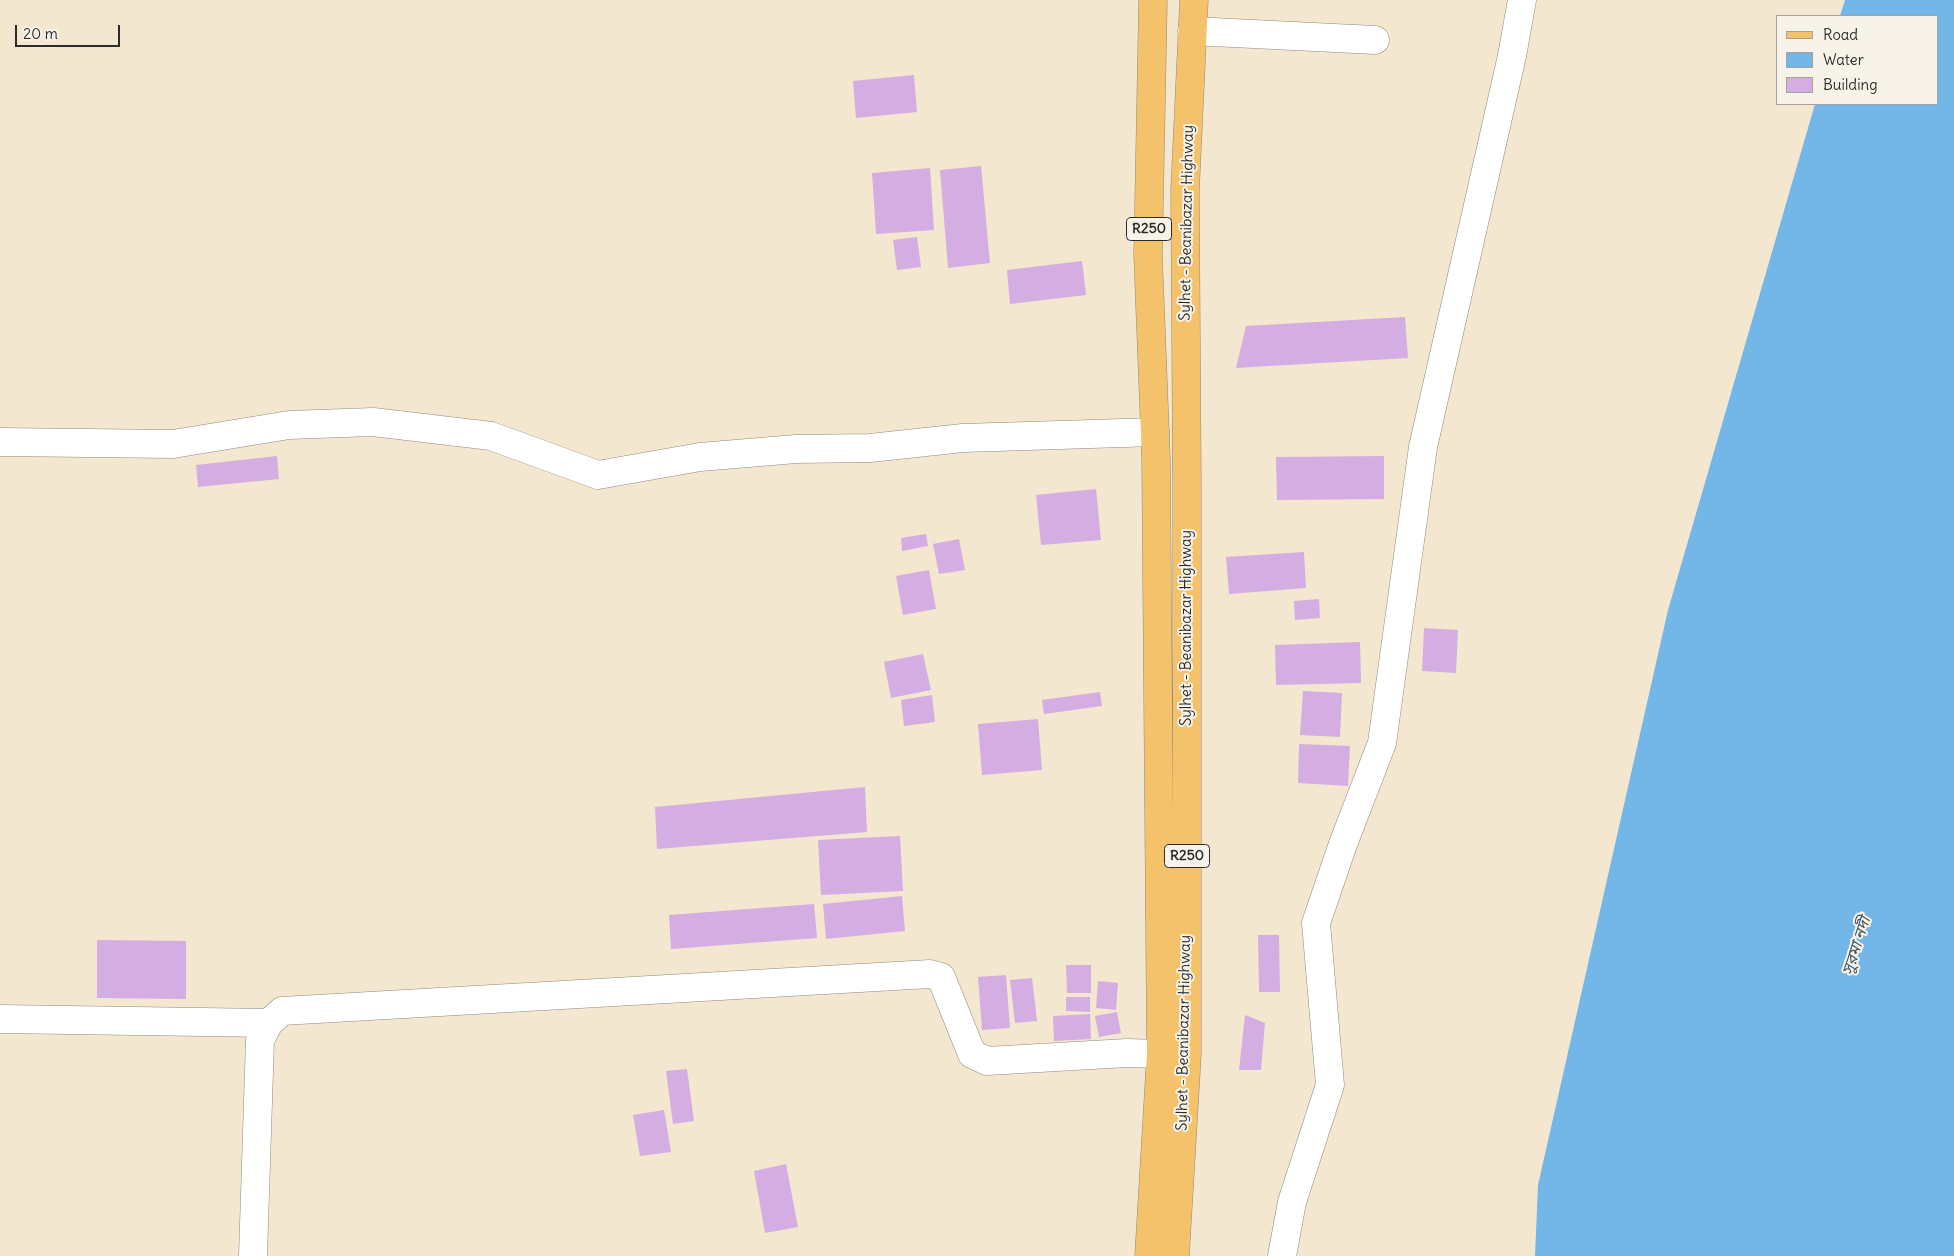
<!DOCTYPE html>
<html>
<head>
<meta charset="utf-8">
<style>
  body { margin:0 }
  #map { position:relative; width:1954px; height:1256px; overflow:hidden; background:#f3e7d0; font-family:Delius,sans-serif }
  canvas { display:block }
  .legend { position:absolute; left:1776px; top:15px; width:162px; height:90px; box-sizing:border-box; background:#f7f3e8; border:1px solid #a5a39c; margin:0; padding:6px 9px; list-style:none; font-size:15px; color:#2b2b2b }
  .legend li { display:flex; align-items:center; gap:10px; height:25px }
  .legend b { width:25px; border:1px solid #a5a39c }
  .scale { position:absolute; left:15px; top:25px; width:105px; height:22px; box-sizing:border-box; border:2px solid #2b2b2b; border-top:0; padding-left:6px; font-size:15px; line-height:18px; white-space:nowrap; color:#2b2b2b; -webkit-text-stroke:4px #f7f3e8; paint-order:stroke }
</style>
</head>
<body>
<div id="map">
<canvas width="1954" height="1256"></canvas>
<ul class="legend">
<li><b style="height:6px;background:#f4c26a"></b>Road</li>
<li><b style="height:14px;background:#73b6e8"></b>Water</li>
<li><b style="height:14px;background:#d4ade2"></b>Building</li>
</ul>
<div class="scale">20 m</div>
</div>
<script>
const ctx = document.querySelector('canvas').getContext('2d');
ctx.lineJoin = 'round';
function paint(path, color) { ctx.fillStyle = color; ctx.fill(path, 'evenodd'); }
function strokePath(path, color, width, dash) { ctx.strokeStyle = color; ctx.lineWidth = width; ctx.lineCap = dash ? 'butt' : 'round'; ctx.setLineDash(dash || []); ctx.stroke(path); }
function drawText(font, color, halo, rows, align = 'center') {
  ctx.font = font + ' Delius,"Noto Sans Bengali",sans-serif'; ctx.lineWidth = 4; ctx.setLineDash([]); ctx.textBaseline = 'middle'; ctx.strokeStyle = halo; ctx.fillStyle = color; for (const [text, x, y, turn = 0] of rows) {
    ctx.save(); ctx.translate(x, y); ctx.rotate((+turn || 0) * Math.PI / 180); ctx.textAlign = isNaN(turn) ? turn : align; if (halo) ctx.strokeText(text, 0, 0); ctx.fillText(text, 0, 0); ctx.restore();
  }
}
paint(new Path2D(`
  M1845,0H1954V1256H1535L1538,1185L1668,610L1815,104H1938V16H1840Z`), '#73b6e8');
paint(new Path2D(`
  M914,75L917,112L856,118L853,81Z
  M981,166L990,263L948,268L940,170Z
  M930,168L934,230L876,234L872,173Z
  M917,237L921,267L897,270L893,240Z
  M1082,261L1086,295L1010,304L1007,270Z
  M1405,317L1408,358L1236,368L1246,326Z
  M277,456L279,479L198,487L196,465Z
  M1384,456V499L1277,500L1276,457Z
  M1096,489L1101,540L1041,545L1036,495Z
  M926,534L928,546L902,551L901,538Z
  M959,539L965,570L939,574L933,544Z
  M1304,552L1306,588L1229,594L1226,557Z
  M929,570L936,609L903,615L896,576Z
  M1319,599L1320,618L1295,620L1294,601Z
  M1424,628L1458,630L1456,673L1422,671Z
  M1360,642L1361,683L1276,685L1275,645Z
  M923,654L931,690L891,698L884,662Z
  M1303,691L1342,693L1340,737L1300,735Z
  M1100,692L1102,706L1044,714L1042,700Z
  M932,695L935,722L904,726L901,700Z
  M1038,719L1042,770L982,775L978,724Z
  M1299,744L1350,746L1348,786L1298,783Z
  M865,787L867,832L657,849L655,807Z
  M900,836L903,891L821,895L818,840Z
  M902,896L905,931L826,939L823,904Z
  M814,904L817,938L671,949L669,915Z
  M1258,935H1279L1280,992H1259Z
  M97,940L186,941V999L97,998Z
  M1066,965H1091V993H1067Z
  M1006,975L1010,1028L982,1030L978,977Z
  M1032,978L1037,1021L1015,1023L1010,980Z
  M1098,981L1118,983L1116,1010L1096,1008Z
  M1066,997H1090V1012L1066,1011Z
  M1117,1012L1121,1033L1099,1037L1095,1016Z
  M1090,1014L1091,1039L1054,1041L1053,1016Z
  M1245,1015L1265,1023L1261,1070H1239Z
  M687,1069L694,1121L673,1124L666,1071Z
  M664,1110L671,1152L640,1156L633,1115Z
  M786,1164L798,1227L765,1233L754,1171Z`), '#d4ade2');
const street = new Path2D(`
  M1192,31L1375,40
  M0,442L173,444L289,425L373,422L491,436L598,475L700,457L796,449L870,448L963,438L1155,432
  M0,1019L269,1023
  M253,1256L260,1040L269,1023L282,1011L930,974L941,977L972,1054L987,1061L1127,1053L1161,1054
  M1282,1256L1292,1202L1330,1085L1316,923L1343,844L1382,743L1423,447L1512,56L1522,0`);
const primary = new Path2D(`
  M1149,1256L1161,1054L1156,459L1148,255L1153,0
  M1175,1256L1187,1054V488L1185,190L1194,0`);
strokePath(street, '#8f897e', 29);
strokePath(primary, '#8f897e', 29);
strokePath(street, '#fff', 28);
strokePath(primary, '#f4c26a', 28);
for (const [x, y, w] of [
  [1149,229,45],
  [1187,856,45]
]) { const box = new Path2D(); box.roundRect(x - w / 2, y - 11.5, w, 23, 4); ctx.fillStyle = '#f7f3e8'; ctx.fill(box); strokePath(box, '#2b2b2b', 1); }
drawText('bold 14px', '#2b2b2b', null, [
  ["R250",1149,229],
  ["R250",1187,856]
]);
drawText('15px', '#2b2b2b', '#f7f3e8', [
  ["Sylhet - Beanibazar Highway",1187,223,-89],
  ["Sylhet - Beanibazar Highway",1187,628,-90],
  ["Sylhet - Beanibazar Highway",1184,1033,-89]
]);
drawText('italic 16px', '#415564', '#f7f3e8', [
  ["সুরমা নদী",1857,946,-72]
]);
</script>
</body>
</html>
